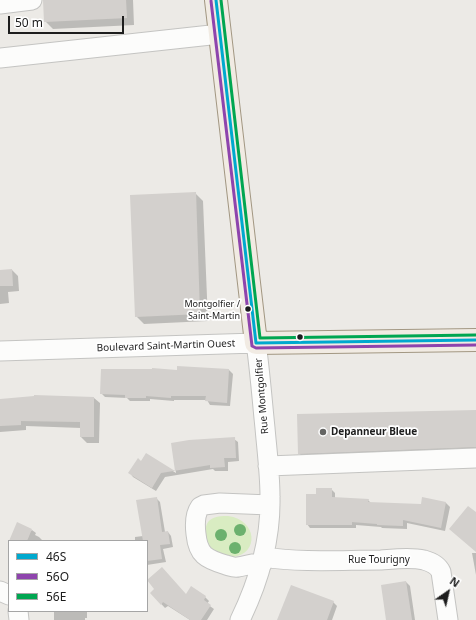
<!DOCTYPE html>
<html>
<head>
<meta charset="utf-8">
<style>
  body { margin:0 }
  #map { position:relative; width:476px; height:620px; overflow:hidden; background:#eceae6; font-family:"Noto Sans",sans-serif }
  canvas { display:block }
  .legend { position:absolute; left:8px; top:540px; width:140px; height:72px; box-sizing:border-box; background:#fff; border:1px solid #a5a5a5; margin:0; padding:5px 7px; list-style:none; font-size:12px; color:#1d1d1d }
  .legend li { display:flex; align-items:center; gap:8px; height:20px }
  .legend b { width:20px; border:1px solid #a5a5a5 }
  .north { position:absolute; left:428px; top:572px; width:40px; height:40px; -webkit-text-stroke:3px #fff; paint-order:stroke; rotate:34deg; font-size:11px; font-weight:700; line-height:16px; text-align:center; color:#1d1d1d }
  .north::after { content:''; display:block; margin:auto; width:14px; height:18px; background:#1d1d1d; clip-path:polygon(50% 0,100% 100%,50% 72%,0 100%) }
  .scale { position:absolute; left:8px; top:16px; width:116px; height:18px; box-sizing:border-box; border:2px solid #1d1d1d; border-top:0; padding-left:5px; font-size:12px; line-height:14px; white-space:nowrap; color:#1d1d1d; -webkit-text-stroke:3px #fff; paint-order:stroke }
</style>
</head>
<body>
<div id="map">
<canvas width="476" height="620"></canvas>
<ul class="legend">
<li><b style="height:5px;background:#00a9ce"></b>46S</li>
<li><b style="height:5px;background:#8e44ad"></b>56O</li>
<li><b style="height:5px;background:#00a651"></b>56E</li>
</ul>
<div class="north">N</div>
<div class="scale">50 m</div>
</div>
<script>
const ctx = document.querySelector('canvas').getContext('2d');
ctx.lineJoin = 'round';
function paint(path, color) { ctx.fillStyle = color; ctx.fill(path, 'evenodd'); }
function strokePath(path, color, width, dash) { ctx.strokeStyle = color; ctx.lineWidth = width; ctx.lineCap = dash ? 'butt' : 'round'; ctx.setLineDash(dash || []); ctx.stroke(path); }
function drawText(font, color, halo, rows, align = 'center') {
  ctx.font = font + ' "Noto Sans",sans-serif'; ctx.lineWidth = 3.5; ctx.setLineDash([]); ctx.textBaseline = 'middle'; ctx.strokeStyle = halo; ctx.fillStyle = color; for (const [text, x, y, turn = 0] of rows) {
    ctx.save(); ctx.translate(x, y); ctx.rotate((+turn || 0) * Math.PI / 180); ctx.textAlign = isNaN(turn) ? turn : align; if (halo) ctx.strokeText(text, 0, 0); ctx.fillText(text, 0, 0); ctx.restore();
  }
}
paint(new Path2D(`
  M228,516C258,520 259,554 233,557C229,558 217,553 213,550C206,545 202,526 210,520C215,516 222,516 228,516Z`), '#d9ecc2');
paint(new Path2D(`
  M44,0H133L134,25L53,29L45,21Z
  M195,193L203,201L208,321L144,324L136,316Z
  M12,270L18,276L19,291L8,292L9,303L0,304V271Z
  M178,367L229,370L233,374L230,406L210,405L207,400H174V401L150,399V401H130L127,398L105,397L101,393L178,371Z
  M94,398L100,403L99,443H87L81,437V428L26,426V430L0,432V400Z
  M476,411V453L305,459L299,453Z
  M234,439L238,442L239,461L228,462V471H215L213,469L165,477L156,491L133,477L130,473L141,462L146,454L176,473L172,444Z
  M331,489L335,493V498L368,500L371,503L421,505L446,503L450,507L445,531L407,523V529L382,528L381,527L356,525V528H310L307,524L317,495Z
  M156,498L160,502L165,532H168L171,536L173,547L163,549L166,562L147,565V541H135V537L143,536Z
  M32,530L36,533L35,535L39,537L43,541H19Z
  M472,553H476V575Z
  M406,582L410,586L415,620H387Z
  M151,593L205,597L209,601L207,604L214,609L207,620H190L168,606L165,608Z
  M333,602L337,606L332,620H278Z
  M54,611H87V618H85V620H54Z`), '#0003');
paint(new Path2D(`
  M43,0H126L127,18L44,22Z
  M196,192L200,314L135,317L130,195Z
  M12,269L13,286H0V270Z
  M177,366L229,369L227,403L205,401L206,396H171V398L146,396V398H125V395L100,394L101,369H152V368L177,370Z
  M34,395L94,397V437H80V422L21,421V425L0,426V399L34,396Z
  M476,410V447L298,454L297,414Z
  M235,437L236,458H224L225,467L210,468V465L161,473L152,488L128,473L138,458L141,461L146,453L175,471L171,443L189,440Z
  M316,488H332V497L369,499L368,502L421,504L422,497L446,502L441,528L403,520V526L377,525V524L352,522V525H306V494H316Z
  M157,497L162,532L168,531L170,544L160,545L162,559L147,561V541H143L136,500Z
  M468,506L476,512V552L449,529Z
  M17,522L32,529L27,541H9Z
  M162,567L186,594L191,586L206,596L204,600L211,605L201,620H190L163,602L161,605L150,593L154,589L147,580Z
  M406,581L412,620H386L381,585Z
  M291,585L334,601L327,620H277Z`), '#d3d0cd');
const minor = new Path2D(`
  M0,4L32,0
  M0,58L220,34
  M0,351L256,343C260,371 262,399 265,428C267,451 270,474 270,497C271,541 259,581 240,620
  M268,466L476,458
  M264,557C302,563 342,560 381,560C395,559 410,557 424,560C431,562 438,565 441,572L448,620
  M262,564C253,562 247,566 238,567C234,568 230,566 226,565C206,559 198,555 196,534C195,526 195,514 200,507L204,505L220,503L270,505
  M0,591L9,595
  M18,611L19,620`);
const major = new Path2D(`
  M216,0L256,343L476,340`);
strokePath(minor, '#c4c4c2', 21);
strokePath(major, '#a29782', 24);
strokePath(minor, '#fcfcfb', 19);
strokePath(major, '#f1ebe3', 22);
strokePath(new Path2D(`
  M216,0L256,343L476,340`), '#00a9ce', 3);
strokePath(new Path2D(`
  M211,1L252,346L256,348L476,345`), '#8e44ad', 3);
strokePath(new Path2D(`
  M221,0L260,338L476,335`), '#00a651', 3);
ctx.fillStyle = '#6cb16e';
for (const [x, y] of [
  [240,530],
  [221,535],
  [235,548]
]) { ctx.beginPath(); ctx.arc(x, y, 6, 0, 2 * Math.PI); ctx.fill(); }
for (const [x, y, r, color] of [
  [248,309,3.5,"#1d1d1d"],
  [300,337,3.5,"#1d1d1d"],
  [323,432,4,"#656563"]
]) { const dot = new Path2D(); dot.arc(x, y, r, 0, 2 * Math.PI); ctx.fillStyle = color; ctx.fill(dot); strokePath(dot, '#fff', 1.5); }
drawText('9px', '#1d1d1d', '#fff', [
  ["Montgolfier /",240,304],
  ["Saint-Martin",240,316]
], 'right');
drawText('10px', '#1d1d1d', '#fff', [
  ["Boulevard Saint-Martin Ouest",166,346,-2],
  ["Rue Montgolfier",262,396,-95],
  ["Rue Tourigny",379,560]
]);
drawText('bold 10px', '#1d1d1d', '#fff', [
  ["Depanneur Bleue",331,432]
], 'left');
</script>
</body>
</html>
